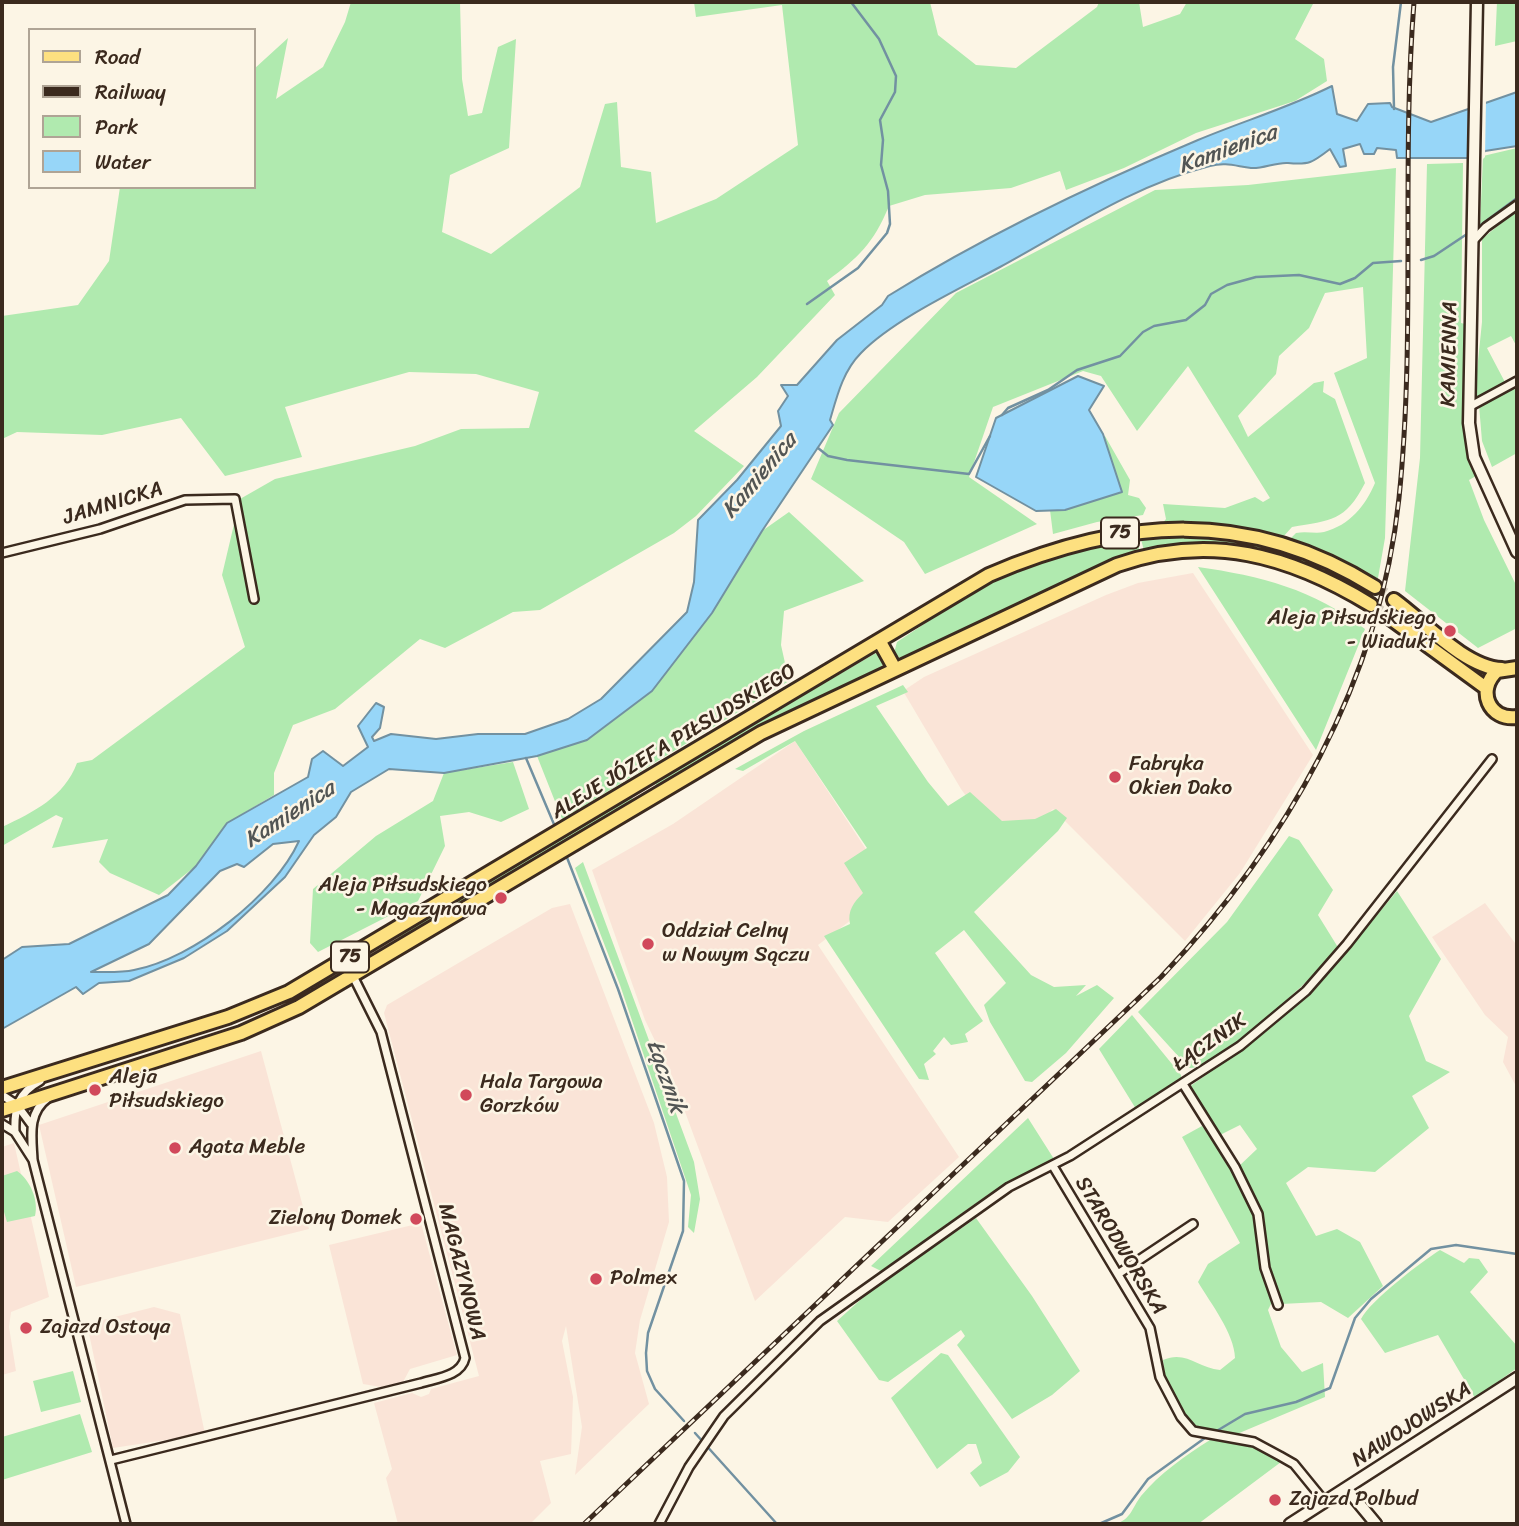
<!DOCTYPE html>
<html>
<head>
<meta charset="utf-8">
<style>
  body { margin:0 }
  #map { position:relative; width:1519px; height:1526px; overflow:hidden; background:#fcf5e5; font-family:Sriracha,sans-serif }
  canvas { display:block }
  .frame { position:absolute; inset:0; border:4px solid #3b2a1e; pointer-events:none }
  .legend { position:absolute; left:28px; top:28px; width:228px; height:161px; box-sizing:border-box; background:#fcf5e5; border:2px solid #afa495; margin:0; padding:9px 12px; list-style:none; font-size:21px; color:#3b2a1e }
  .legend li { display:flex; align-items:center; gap:14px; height:35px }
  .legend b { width:35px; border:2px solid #afa495 }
</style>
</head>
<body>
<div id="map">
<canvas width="1519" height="1526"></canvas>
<div class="frame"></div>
<ul class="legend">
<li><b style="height:9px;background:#fde080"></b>Road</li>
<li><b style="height:9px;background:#3b2a1e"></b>Railway</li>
<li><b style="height:19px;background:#b0eaaf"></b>Park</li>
<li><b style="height:19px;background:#97d6f8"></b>Water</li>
</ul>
</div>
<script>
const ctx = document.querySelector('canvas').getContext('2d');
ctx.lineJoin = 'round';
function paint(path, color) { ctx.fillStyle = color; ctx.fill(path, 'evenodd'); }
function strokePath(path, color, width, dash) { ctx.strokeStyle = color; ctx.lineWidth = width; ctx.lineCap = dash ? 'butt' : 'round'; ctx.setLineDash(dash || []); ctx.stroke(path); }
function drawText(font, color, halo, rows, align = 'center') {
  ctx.font = font + ' Sriracha,sans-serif'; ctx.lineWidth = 5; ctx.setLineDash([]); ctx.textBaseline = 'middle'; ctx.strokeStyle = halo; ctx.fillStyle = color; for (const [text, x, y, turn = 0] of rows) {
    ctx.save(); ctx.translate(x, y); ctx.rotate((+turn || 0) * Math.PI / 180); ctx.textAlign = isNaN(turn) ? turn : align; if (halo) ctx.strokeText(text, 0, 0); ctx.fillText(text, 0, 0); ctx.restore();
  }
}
paint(new Path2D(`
  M1193,573L1313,755L1240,873L1185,941L1053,809L1008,853L961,789L903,691L924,677L1106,595L1138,583Z
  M795,741L892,889L818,945L959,1157L888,1222L845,1217L755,1301L671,1074L645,1020L592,870L673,824Z
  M1485,903L1515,943L1517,941V1088L1503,1062L1508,1037L1485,1015L1432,937Z
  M570,904L654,1123L667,1177L669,1222L640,1320L635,1353L649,1404L575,1475L582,1427L566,1326L562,1341L573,1397L571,1454L540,1461L551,1503L530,1524H398L386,1478L392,1469L374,1403L412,1393L421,1397L429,1394L431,1389L479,1376L384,1013L387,1005L552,908Z
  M261,1051L309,1229L76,1287L39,1125Z
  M14,1143L49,1297L11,1312L9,1327L16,1371L2,1375V1147Z
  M421,1223L457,1355L410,1369L403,1382L381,1387L363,1384L329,1245Z
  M154,1307L180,1314L205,1434L113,1448L87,1324Z`), '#fae4d7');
paint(new Path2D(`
  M351,2H460L462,79L468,116L482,113L498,47L516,39L509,148L450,175L442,232L491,254L580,187L605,104L617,102L621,167L651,172L656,223L716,199L798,145L782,5L696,17L694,2H930L938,35L976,65L1016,68L1097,7L1099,2H1139L1143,27L1180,14L1187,2H1314L1295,39L1324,59L1327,81L1295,101L1196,133L1124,168L1066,190L1060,171L1011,188L925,195L889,206C873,244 859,257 827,281L835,295L757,377L694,431L744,466L696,516L674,533L540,610L513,612L445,648L420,639L335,709L293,725L274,773V795L227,823L196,866L159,895L110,873L99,862L108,839L52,848L63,818L56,815L2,846V827C34,812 64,797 77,763L92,760L245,647L222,575L240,499L275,479L415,446L461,429L529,428L539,392L476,374L409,372L285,407L302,457L225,476L181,418L102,435L17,432L2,439V316L78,305L109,261L120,187H254V69L288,38L276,99L323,67L345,22Z
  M1497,2H1517V41L1495,46Z
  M1517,148V201L1510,203L1480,227L1483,156Z
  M1463,163L1461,323L1465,324L1464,430L1476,476L1469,480L1484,520L1517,587V628L1478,648L1405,591L1420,458L1427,164Z
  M1396,168L1385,538L1378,578L1371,577L1319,549L1289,540L1296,533C1306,531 1316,534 1324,532C1350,525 1365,506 1375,483L1334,373L1367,358L1363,287L1325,293L1309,328L1279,356L1276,374L1238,416L1248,437L1314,383L1324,381L1323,392L1335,399L1365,483C1345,522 1331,520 1292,527L1283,537L1233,529L1162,524L1166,519L1163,504L1225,508L1255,497L1263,502L1270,498L1188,366L1137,431L1101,376L1083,371L993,407L969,477L1037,524L925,574L904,542L811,479L839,413L956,293L1155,190L1248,185Z
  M1517,210V347L1511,336L1487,348L1507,386L1474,400L1482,322V239Z
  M1514,388L1517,393V453L1492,467L1482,441L1479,405Z
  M1105,436L1130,480L1128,495L1139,498L1146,508L1143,515L1097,522L1053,534L1049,502L1079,476Z
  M789,512L864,581L784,611L781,645L789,681L562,819L537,756L587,740L712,613L762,531Z
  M1140,535H1203L1259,543L1310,557L1364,588L1371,600L1231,546L1194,544L1144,551Z
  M1136,536L1140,552L910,657L901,659L894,653L897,642L977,589L1022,567L1047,556Z
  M1198,567C1261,576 1313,589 1365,629L1316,750Z
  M876,653L884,662L879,671L654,790L657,780Z
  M903,685L908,692L876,706L928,782L948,806L970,792L1002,821L1035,819L1056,809L1067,818L1058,831L974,912L1031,975L1054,987L1086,985L1076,996L1097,985L1114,998L1066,1053L1032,1082L1025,1081L990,1022L984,1005L1006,983L964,930L935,953L983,1021L965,1034L968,1042L951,1045L944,1037L933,1051L936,1054L924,1064L929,1080L919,1079L824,936L850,924C847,911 854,902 863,893L844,863L867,848L795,741L743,771L735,769L804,731Z
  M513,762L529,809L501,822L469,812L440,816L445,846L418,901L318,952L310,943L313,889L376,836L433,801L444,773Z
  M631,798L637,800L402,940L398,938L404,930Z
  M1289,836L1299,840L1333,890L1318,915L1339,949C1318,972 1216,1071 1189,1068L1138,1012L1227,922Z
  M583,862L694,1162L700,1199L694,1233L688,1227L691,1195L620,985L575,868Z
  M1397,891L1441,959L1409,1016L1426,1061L1450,1072L1412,1096L1429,1128L1375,1172L1308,1167L1286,1183L1316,1236L1337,1229L1360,1242L1383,1286L1348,1318L1321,1302L1281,1304L1267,1255L1264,1217L1238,1167L1257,1149L1240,1125L1220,1135L1189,1087L1262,1035L1311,994Z
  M1132,1015L1181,1075V1081L1136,1109L1099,1049Z
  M1028,1118L1054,1159L989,1194L881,1271L871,1266Z
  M1202,1126L1225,1157L1256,1218L1261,1261L1272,1302L1268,1310L1281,1347L1302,1372L1323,1363L1325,1397L1237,1434L1194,1428L1183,1415L1166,1383L1163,1360C1186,1350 1198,1368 1220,1370L1235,1358C1234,1333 1211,1304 1198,1282L1208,1264L1240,1243L1182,1137Z
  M17,1171C30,1180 39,1200 35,1216L7,1222L2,1205V1176Z
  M976,1218L1032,1296L1080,1371L1052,1395L1012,1419L957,1345L965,1336L961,1330L888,1382L879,1380L837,1321L868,1293Z
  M1440,1250L1464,1263L1469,1258L1479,1259L1488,1272L1470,1292L1517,1346V1368L1475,1398L1438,1335L1385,1353L1361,1319C1371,1300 1421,1262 1440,1250Z
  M941,1353L948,1355L1020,1457L1008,1472L980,1487L970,1473L982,1463L976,1444H968L937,1469L891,1398Z
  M73,1371L81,1402L41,1412L33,1381Z
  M80,1414L92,1452L2,1480V1437Z
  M1210,1440L1255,1447L1281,1462L1198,1524H1116C1131,1519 1132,1508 1141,1496C1159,1474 1186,1455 1210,1440Z`), '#b0eaaf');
const water = new Path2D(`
  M1332,86L1337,114L1357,121L1368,104L1390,103L1392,107L1431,122L1517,92V146L1485,151L1480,158H1397L1396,150L1377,148L1374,154H1364L1360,144L1343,149L1346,166L1340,167L1330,149C1312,163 1309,165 1288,163C1276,162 1263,169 1251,168C1235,166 1226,162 1210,166C1134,185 1068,230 1000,267C959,289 893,320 861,353C843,371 837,396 830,420L833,425L762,531L712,613L652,691L587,740L537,756L444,773L389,769L351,792L336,817L314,835L285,877L227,931L184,958L129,981L99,983L83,994L76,987L2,1029V960L22,947L69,944L168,895L196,866L227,823L308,777L312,759L323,751L343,766L368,747L358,726L376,703L384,707L380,728L372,737L374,741L391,734L436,739L478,734H525L568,719L601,699L687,612L694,582L698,520L737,480L781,426L778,411L788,396L781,385H797L837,340L882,305L888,296C986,235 1091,185 1198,140C1243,121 1288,108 1332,86ZM299,841C274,896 194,958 134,970C121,973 105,972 91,972L149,944L220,871L237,864L244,867L273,844Z
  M1078,376L1104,386L1089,410L1103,434L1122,492L1065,510L1036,511L976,477L996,418Z`);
paint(water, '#97d6f8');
strokePath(water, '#7291a1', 2);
paint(new Path2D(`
  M1486,99L1485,157L1481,161L1468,162V105Z`), '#fcf5e5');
strokePath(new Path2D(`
  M1394,109L1393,67L1401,2
  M1478,227L1517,198
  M1421,260L1434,256L1467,234
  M807,304L858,268L887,233L890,224L888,191L881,165L883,140L880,120L895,92L896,76L879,39L851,2
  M1002,415L1008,408L1048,390L1077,370L1120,356L1143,332L1154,326L1186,320L1205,305L1211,294L1227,285L1256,277L1299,275L1340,284L1355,278L1373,263L1401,261
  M818,448L828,456L847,460L969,474L990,436
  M526,758L556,829
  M566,855L618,989L684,1181L683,1231L648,1333L646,1353L647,1371L655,1389L684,1421
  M1215,1432L1245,1414L1296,1402L1330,1388L1355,1318L1371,1299L1431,1249L1456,1245L1517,1254
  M695,1433L777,1524
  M1099,1524L1122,1514L1148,1479L1209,1435`), '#7291a1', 2.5);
strokePath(new Path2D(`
  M1375,587L1394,600
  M1371,605L1390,618`), '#d5ccbd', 12, [12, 6]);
const minor = new Path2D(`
  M1472,242L1486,227L1517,205
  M1469,407L1517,381
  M2,553L100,529L185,500L235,499L254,599
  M1183,1084L1235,1167L1258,1214L1265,1268L1278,1305
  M2,1095L17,1105L31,1124
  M48,1098C27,1113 32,1138 33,1160L126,1524
  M2,1124L15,1132L33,1160
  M15,1132C14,1108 18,1093 40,1081
  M1053,1166L1150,1328L1160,1377L1181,1417L1193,1431L1254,1442L1280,1456L1294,1464L1325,1502
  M1118,1274L1193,1224
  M111,1460L421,1383C437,1378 461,1376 465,1358L381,1032L345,960
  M659,1524L689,1467L724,1416L820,1321L1009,1187L1070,1156L1240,1046L1306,991L1347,944L1492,759`);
const tertiary = new Path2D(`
  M1477,2L1469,423L1474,457L1517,552
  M1347,1489L1376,1524
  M1290,1524L1517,1378`);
const primary = new Path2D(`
  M1394,600C1423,621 1466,668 1502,669
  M1390,618L1486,688
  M880,642L895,669
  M1517,668L1497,671C1476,690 1489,721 1517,717
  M2,1088L228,1017L289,992L989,575C1122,518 1248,507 1375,587
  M2,1110L241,1033L299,1007L761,733L1117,565C1210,533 1289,555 1371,605`);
strokePath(minor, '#3b2a1e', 12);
strokePath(tertiary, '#3b2a1e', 15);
strokePath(primary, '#3b2a1e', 18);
strokePath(minor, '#fcf5e5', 7);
strokePath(tertiary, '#fcf5e5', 10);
strokePath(primary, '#fde080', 12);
const rail = new Path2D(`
  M584,1524L1161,977C1286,845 1380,681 1399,498C1416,334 1401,167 1414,2`);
strokePath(rail, '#3b2a1e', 5);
strokePath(rail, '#fcf5e5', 2.5, [8]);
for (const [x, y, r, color] of [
  [1450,631,7,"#d1495b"],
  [1115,777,7,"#d1495b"],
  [501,898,7,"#d1495b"],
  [648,944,7,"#d1495b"],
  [95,1090,7,"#d1495b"],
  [466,1095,7,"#d1495b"],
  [175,1148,7,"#d1495b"],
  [416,1219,7,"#d1495b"],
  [596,1279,7,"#d1495b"],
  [26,1328,7,"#d1495b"],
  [1275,1500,7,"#d1495b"]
]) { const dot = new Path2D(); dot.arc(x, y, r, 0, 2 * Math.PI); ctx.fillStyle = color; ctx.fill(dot); strokePath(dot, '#fcf5e5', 2.5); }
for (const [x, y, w] of [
  [1120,533,38],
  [350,957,38]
]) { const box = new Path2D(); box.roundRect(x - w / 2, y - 15.5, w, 31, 5); ctx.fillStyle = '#fcf5e5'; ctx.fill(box); strokePath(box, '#3b2a1e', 2); }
drawText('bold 19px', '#3b2a1e', null, [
  ["75",1120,533],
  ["75",350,957]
]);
drawText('21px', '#3b2a1e', '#fcf5e5', [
  ["KAMIENNA",1450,354,-89],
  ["JAMNICKA",113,504,-17],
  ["ALEJE JÓZEFA PIŁSUDSKIEGO",674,742,-31],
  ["ŁĄCZNIK",1210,1043,-35],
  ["STARODWORSKA",1120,1246,59],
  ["MAGAZYNOWA",461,1272,76],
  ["NAWOJOWSKA",1412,1425,-33]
]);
drawText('21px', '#3b2a1e', '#fcf5e5', [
  ["Aleja Piłsudskiego",1436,619,"right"],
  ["- Wiadukt",1436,643,"right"],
  ["Fabryka",1129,765],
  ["Okien Dako",1129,789],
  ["Aleja Piłsudskiego",487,886,"right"],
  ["- Magazynowa",487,910,"right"],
  ["Oddział Celny",662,932],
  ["w Nowym Sączu",662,956],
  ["Aleja",109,1078],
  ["Piłsudskiego",109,1102],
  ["Hala Targowa",480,1083],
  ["Gorzków",480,1107],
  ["Agata Meble",189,1148],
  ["Zielony Domek",402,1219,"right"],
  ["Polmex",610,1279],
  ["Zajazd Ostoya",40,1328],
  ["Zajazd Polbud",1289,1500]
], 'left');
drawText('italic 23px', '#525554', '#fcf5e5', [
  ["Kamienica",1228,150,-20],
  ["Kamienica",760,476,-50],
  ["Kamienica",290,815,-33],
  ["Łącznik",665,1077,71]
]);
</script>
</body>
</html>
